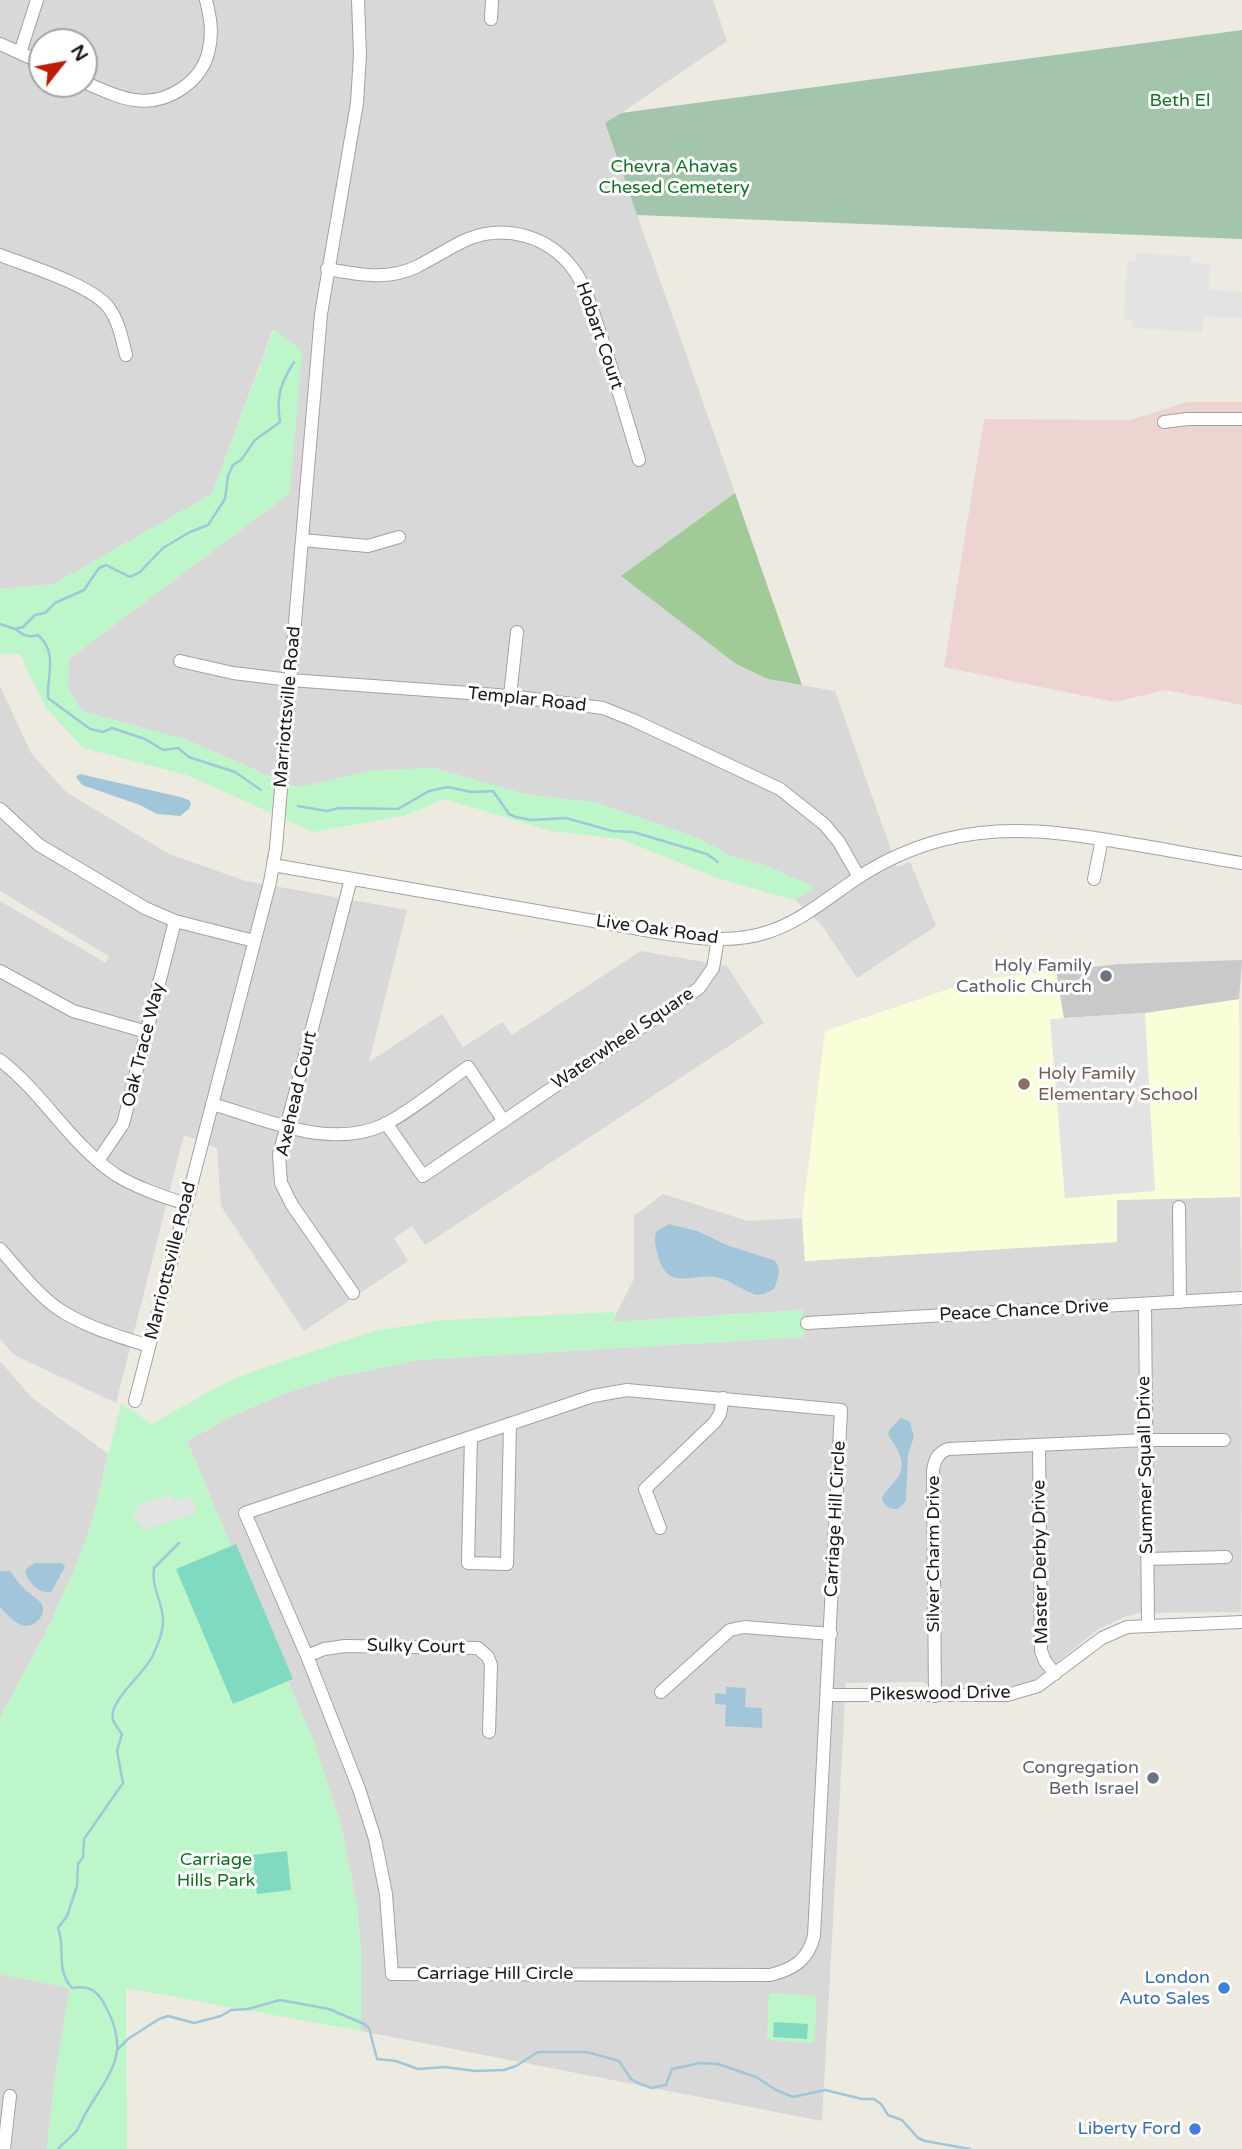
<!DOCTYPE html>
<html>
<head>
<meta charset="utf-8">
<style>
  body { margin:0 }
  #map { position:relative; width:1242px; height:2149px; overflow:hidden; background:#eceae1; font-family:"Varela Round",sans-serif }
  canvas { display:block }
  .north { position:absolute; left:28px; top:28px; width:70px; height:70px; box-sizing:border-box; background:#fff; border:2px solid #a4a4a4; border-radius:50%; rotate:59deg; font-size:19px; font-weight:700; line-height:28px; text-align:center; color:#1b1b1b }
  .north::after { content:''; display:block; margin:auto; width:24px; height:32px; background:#bf1c07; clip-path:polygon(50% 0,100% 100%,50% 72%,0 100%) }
</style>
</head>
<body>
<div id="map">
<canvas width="1242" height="2149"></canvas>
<div class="north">N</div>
</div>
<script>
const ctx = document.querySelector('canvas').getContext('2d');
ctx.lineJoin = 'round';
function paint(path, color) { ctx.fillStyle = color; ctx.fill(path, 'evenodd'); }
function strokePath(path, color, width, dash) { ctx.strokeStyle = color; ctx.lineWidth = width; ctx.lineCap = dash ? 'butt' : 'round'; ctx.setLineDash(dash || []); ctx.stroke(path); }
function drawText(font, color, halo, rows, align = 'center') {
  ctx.font = font + ' "Varela Round",sans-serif'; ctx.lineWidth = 6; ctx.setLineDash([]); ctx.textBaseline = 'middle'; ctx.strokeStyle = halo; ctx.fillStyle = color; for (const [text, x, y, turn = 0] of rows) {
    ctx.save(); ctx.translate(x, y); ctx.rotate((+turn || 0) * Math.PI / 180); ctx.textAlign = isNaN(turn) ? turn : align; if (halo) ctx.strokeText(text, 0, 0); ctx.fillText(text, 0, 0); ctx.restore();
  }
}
paint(new Path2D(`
  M0,0H713L727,41L605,124L735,493L622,576L736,664L768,679L835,691L897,867L910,862L936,926L857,978L821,924L795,900L814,888L767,866L731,856L698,838L597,803L524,794L433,768L369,771L297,788L187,740L81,711L68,687L69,659L290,493L273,329L212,494L54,584L0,589ZM42,42H84V84H42Z
  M0,686L31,753L66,792L169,854L246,881L407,910L369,1062L442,1014L463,1047L502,1022L512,1035L641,951L727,966L764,1023L425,1245L412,1226L394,1238L408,1261L304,1331L221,1206L217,1148L184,1135L116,1403L14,1355L0,1339V901L106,963L109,956L0,891Z
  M663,1194L748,1221L802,1218L805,1261L1116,1242L1117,1200L1240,1197L1242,1347L1241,1612L1138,1613L1124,1617L1097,1630L1035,1680L1006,1688L947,1689L922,1682L846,1683L822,2121L361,2031V1950L357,1906L342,1829L315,1745L187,1441L234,1415L286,1393L336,1377L418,1360L804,1337L802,1310L612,1322L634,1279V1216Z
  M0,1361L31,1397L108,1454L94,1514L82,1551L50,1624L0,1718Z
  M0,1974L70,1988L54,2084L47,2149H0Z`), '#d9d8d8');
paint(new Path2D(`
  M1188,402H1242V705L1166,690L1114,702L944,667L984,419L1130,420Z`), '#edd4d0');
paint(new Path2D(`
  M1056,971L1064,1018L1145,1013L1239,999L1240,1197L1117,1200V1242L805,1261L802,1218L825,1031L975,980Z`), '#f9fed9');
paint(new Path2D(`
  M1242,960L1239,999L1145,1013L1064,1018L1056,971L1119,964Z`), '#c9c9c9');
paint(new Path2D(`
  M735,493L802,685L768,679L736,664L621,576Z`), '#a0cb97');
paint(new Path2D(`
  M1242,30V239L637,215L605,123L621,113Z`), '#a3c5ac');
paint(new Path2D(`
  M274,329L302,351L290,493L69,659L68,687L81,711L187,740L296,788L369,771L433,768L524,794L597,803L698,838L731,856L767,866L815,887L795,900L723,880L621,839L551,831L444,799L407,815L313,832L187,775L83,748L45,707L20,654L0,653V589L54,584L212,494Z
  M803,1310L804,1337L418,1360L336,1377L286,1393L234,1415L187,1441L315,1745L342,1829L357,1906L361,1950V2031L126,1988L127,2149H47L54,2084L70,1988L0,1974V1718L50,1624L82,1551L94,1514L121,1403L152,1424L219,1386L256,1370L374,1331L444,1320L616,1312L612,1322Z
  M769,1993L817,1996L814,2043L767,2040Z`), '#bdf7c9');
paint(new Path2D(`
  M236,1544L293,1679L233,1704L176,1569Z
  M287,1851L291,1890L257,1894L252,1855Z
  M774,2022L808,2024L807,2039L773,2037Z`), '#80dac2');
paint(new Path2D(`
  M1137,253L1191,256V262L1210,264L1209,290L1242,292V318L1203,316L1202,332L1132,328L1133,320L1124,319L1127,261H1136Z
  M1145,1013L1155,1191L1065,1198L1050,1019Z
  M171,1495L173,1501L192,1496L197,1513L143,1530L140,1522L136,1523L133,1513L138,1512L136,1505Z`), '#e3e3e3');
paint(new Path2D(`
  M80,774L180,797L189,800L191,804L189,809L180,816L157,814L140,805L82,785L76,777Z
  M669,1224L697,1231L729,1246L774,1260C783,1269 778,1278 774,1289L764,1294L757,1295C743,1291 731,1280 716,1277C693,1273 669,1291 659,1259C656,1250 654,1241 656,1232Z
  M901,1418L910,1422L914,1437L908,1454L906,1501L898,1509C889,1509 884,1507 882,1498C885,1491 891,1487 896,1480C909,1463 897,1449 888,1434L890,1429Z
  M35,1563H62L65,1567L51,1592C39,1594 29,1583 25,1572L28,1567Z
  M0,1571H10C16,1579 20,1586 28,1592C32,1596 38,1599 41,1603C49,1614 33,1630 21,1625C13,1622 6,1613 0,1607Z
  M726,1687L746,1688L745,1707L762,1708V1728L725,1726L726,1705L715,1704V1693L726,1694Z`), '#a2c6d9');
strokePath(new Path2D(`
  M0,624L15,629L23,627L35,615L45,613L55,603L84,590L99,568L106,565L130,577L140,572L163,548L190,532L208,525L225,499L228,476L233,465L241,460L255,440L280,422C276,397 280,384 294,362
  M15,629C23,635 28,638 38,635C58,652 47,675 48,698L90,729L103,732L112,728L145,739L163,750L178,748L189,757L235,772L261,790
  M298,806L327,811L339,808L398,809L429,791L448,787L471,792L493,791L509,814L516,817L531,820L566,818L612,831L633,832L707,854L718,862
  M118,2049L128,2039L159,2019L168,2016L194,2023L221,2016L231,2010L248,2009L280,2000L329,2009L364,2024L369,2028L377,2059L396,2061L418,2069L445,2067L475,2071L504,2070L516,2066L538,2052H587L619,2061L631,2079L640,2084L652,2088L666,2085L672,2069L700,2063L718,2064L756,2077L776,2090L793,2097L825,2090L862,2099H874L881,2104L888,2115L902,2120L918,2138L925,2141L970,2149
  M58,2149C64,2142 72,2137 77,2130C81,2124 83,2117 87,2111C110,2072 131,2054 106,2007C98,1991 90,1985 72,1988C55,1970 66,1947 58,1928L67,1916L77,1886L78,1864L83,1857L84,1839L123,1783L117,1751L122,1734C119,1730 115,1725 113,1720C108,1701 144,1674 152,1657C157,1646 163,1633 163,1621C163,1601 151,1589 154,1568L179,1543`), '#a2c6d9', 2.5);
const minor = new Path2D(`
  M491,19L492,0
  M0,44L42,63
  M20,53L37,0
  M84,82C100,89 118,98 135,100C168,105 203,81 209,49C213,32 210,16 206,0
  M0,255C28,266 92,285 109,308C119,322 122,339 126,355
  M327,269C357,274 387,281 416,267C434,258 450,247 468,239C505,224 549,236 573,269C586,286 591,307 598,327C613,371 626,416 639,460
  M1164,422L1187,419H1242
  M302,540L368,546L399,537
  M180,661L233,673L290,680L510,696L603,708L633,720L780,789L825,825L839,842L859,877
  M510,696L517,632
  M0,809L39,845L145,908L175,921L254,941
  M273,865L668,934C702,939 735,943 768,932C802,921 830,896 859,877C885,860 912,848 942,840C1006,823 1068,833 1132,844C1168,850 1205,857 1242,863
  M351,879L279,1155L281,1183L292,1205L353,1293
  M1094,879L1102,839
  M0,971L73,1011L147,1032
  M0,1060C43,1093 70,1144 116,1175C137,1188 162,1196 186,1204
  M212,1104C265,1119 329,1150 383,1125C409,1113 443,1084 468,1067L503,1120
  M386,1123L423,1176L699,988L713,968L718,939
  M98,1161L123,1124L175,921
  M1179,1207L1180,1302
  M0,1249C18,1269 35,1292 57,1308C85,1327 118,1336 149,1346
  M1145,1304L1148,1625
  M807,1323L1242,1298
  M627,1390L841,1410L814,1936C808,1960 794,1969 770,1975L392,1974L386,1894L375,1839L359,1789L307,1656L245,1513L593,1396Z
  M135,1401L270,882L276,848L321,314L357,103L360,55L358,0
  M471,1437L468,1563L507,1564L510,1424
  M1039,1445L1041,1651L1045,1661L1055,1674
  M660,1528L645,1489L715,1422L720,1414L723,1398
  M1147,1559L1226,1557
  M307,1656L324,1649L345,1646L478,1648L488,1657L491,1665L489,1732
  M661,1692L730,1630L744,1627L831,1634
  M827,1695H1007L1038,1686L1102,1638L1127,1627L1242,1622
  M935,1696L933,1470C935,1459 938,1453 948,1449L1146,1440H1224
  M4,2149L10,2096`);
strokePath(minor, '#a2a2a2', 14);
strokePath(minor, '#fff', 12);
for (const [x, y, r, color] of [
  [1106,976,7,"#6b7280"],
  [1024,1084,7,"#8d6e63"],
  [1153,1778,7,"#6b7280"],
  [1224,1988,7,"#3f7fe0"],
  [1195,2129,7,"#3f7fe0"]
]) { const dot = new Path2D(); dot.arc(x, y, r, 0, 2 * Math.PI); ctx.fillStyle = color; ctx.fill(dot); strokePath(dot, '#fff', 2.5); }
drawText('18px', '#0f7423', '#fff', [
  ["Beth El",1180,101],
  ["Chevra Ahavas",674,167],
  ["Chesed Cemetery",674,188],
  ["Carriage",216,1860],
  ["Hills Park",216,1881]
]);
drawText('18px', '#1b1b1b', '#fff', [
  ["Hobart Court",599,336,71],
  ["Templar Road",527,700,6],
  ["Marriottsville Road",288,707,-85],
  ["Live Oak Road",657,930,8],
  ["Waterwheel Square",623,1039,-34],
  ["Oak Trace Way",144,1045,-76],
  ["Axehead Court",297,1094,-77],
  ["Marriottsville Road",171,1261,-76],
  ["Peace Chance Drive",1024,1311,-3],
  ["Summer Squall Drive",1146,1465,-91],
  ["Carriage Hill Circle",836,1519,-87],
  ["Silver Charm Drive",934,1554,-90],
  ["Master Derby Drive",1041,1562,-91],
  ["Sulky Court",416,1647,1],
  ["Pikeswood Drive",940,1694,-1],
  ["Carriage Hill Circle",495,1974]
]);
drawText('18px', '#5b616d', '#fff', [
  ["Holy Family",1092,966],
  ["Catholic Church",1092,987],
  ["Congregation",1139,1768],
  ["Beth Israel",1139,1789]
], 'right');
drawText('18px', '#785e54', '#fff', [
  ["Holy Family",1038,1074],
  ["Elementary School",1038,1095]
], 'left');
drawText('18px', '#366cbe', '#fff', [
  ["London",1210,1978],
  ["Auto Sales",1210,1999],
  ["Liberty Ford",1181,2129]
], 'right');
</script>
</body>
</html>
